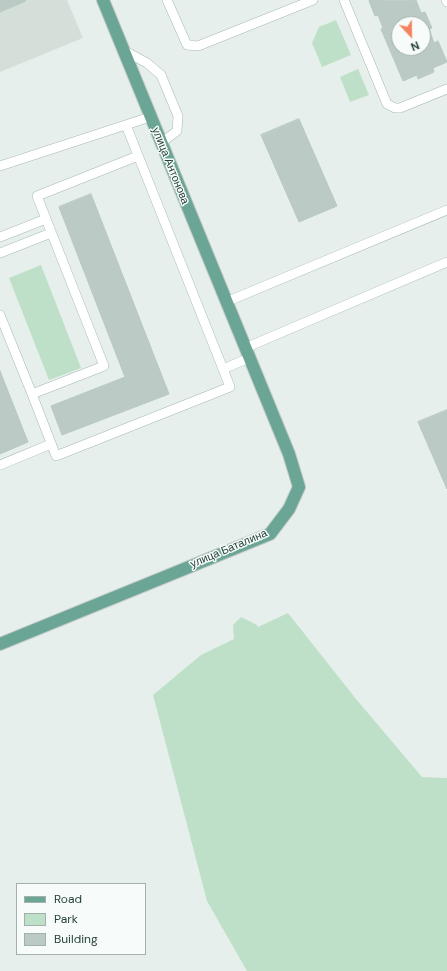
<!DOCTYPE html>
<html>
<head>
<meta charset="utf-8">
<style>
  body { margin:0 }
  #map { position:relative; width:447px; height:971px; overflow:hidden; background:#e6efeb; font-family:"DM Sans",sans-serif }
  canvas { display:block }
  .legend { position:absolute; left:16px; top:883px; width:130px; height:72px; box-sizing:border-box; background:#f7fbf9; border:1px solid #a3b1ad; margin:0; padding:5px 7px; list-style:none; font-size:12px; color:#24423a }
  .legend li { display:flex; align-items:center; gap:8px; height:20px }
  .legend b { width:20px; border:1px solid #a3b1ad }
  .north { position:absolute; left:391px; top:16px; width:40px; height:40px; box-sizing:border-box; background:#f7fbf9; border:1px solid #a3b1ad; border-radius:50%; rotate:158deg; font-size:11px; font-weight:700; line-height:16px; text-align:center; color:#24423a }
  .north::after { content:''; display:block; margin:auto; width:14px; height:18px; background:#f4845f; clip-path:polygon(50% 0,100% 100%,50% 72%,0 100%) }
</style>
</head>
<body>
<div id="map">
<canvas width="447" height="971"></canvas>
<ul class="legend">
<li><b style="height:5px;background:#6aa596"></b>Road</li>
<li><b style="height:11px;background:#bfe0c8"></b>Park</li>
<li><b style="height:11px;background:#bbcac4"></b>Building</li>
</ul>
<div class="north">N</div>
</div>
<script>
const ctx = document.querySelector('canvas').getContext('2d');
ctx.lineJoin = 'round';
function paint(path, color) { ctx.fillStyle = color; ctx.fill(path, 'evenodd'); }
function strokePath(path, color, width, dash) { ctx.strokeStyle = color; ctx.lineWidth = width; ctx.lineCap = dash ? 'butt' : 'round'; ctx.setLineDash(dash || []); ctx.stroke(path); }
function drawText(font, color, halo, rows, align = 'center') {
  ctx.font = font + ' "DM Sans",sans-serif'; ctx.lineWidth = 3; ctx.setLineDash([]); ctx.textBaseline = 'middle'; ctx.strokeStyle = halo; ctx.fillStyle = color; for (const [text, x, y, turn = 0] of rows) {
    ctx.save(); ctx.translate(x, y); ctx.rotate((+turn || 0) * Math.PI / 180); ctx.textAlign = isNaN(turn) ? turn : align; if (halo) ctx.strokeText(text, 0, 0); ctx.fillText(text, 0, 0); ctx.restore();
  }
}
paint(new Path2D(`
  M0,0H67L83,38L0,72Z`), '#d4dfda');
paint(new Path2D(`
  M336,20L351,55L322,67L312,43L319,27Z
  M358,69L369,95L350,102L340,77Z
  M41,265L81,368L49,380L9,278Z
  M288,613L356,699L422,777L447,778V971H247L207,901L153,695L201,655L234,639L233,625L241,617L257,625L258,627Z`), '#bfe0c8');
const building = new Path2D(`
  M0,0H25L26,1L0,12Z
  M416,0L421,13L425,12L432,28L429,29L434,43L438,41L447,62L433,68L434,72L418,79L417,75L403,81L381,29L383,28L378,15L375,16L369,1ZM399,24H423V48H399Z
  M299,119L337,206L299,222L261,135Z
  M91,194L169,394L62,435L51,406L125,377L59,207Z
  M0,371L28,442L0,454Z
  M447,410V489L418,422Z`);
paint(building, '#bbcac4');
strokePath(building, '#b8c9c2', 1);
const lane = new Path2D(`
  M167,0L187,45L198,46L313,0
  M344,0L387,104L395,108H400L447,89
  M446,0L447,2
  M123,50L147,63L161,75L178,116L177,131L161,143
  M126,125L223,369L249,358
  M138,156L37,196L104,366L32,394L56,456L230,387L223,369
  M0,166L150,117
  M0,237L46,219
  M0,253L51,233
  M226,302L447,210
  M0,315L32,394
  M245,348L447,262
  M0,465L51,444`);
const primary = new Path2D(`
  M0,644L270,534L289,509L299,487L289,454L103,0`);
strokePath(lane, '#a8b8b2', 10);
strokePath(primary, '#c2cac8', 14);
strokePath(lane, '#fff', 9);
strokePath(primary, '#6aa596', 12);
drawText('11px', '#24423a', '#f7fbf9', [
  ["улица Антонова",170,166,68],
  ["улица Баталина",229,549,-23]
]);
</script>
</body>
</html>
